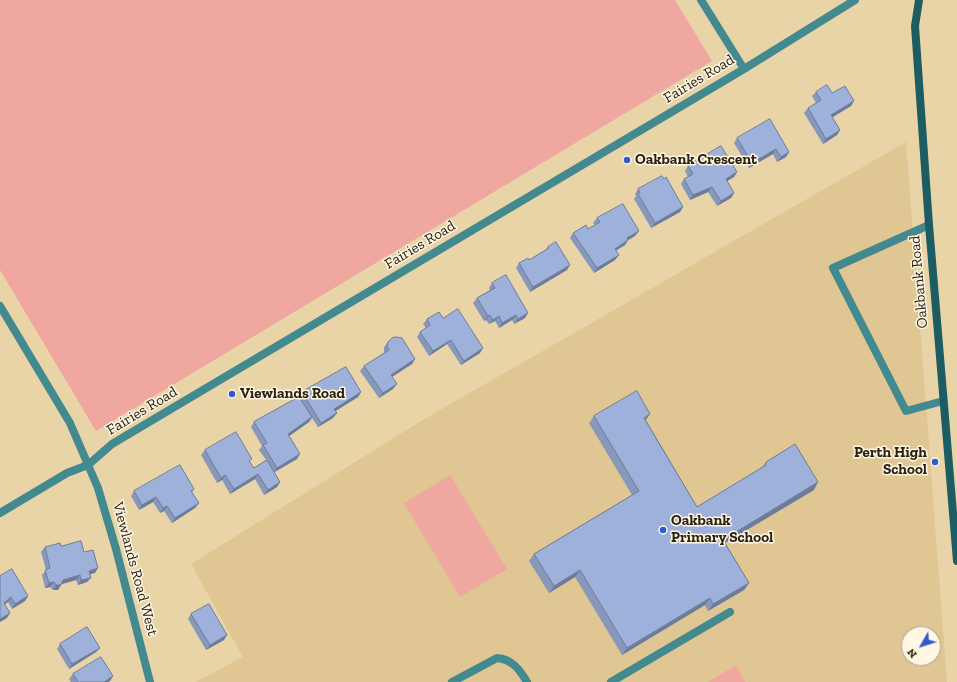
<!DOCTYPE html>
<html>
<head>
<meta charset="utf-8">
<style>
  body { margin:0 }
  #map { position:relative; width:957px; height:682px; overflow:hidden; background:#e9d4a7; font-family:"Zilla Slab",serif }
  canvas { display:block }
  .north { position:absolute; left:901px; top:626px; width:40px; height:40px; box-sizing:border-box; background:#fff6e4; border:1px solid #aaa190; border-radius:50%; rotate:231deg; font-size:11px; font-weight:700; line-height:16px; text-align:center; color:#2a2211 }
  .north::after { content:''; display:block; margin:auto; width:14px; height:18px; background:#315bcb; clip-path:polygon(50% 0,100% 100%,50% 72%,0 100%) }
</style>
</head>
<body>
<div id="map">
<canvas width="957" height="682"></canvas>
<div class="north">N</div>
</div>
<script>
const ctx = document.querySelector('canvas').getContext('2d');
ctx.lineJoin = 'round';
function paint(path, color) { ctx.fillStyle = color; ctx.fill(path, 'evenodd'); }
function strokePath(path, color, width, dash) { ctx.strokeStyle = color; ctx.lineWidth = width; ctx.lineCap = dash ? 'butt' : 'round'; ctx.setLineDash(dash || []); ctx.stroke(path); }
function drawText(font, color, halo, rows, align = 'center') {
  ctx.font = font + ' "Zilla Slab",serif'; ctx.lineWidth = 3; ctx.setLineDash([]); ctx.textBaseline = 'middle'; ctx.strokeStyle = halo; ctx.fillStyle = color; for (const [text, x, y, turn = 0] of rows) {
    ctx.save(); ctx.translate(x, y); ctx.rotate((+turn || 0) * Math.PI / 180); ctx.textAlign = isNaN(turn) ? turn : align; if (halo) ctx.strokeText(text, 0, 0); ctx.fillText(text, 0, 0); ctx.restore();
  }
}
paint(new Path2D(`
  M906,142L947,682H196L243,657L191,564L421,421ZM909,634H933V658H909Z`), '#dfc692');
paint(new Path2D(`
  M0,0H675L712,61L96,431L0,270Z
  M450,475L507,569L460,597L404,503Z
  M736,665L745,682H708Z`), '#f0a7a0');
strokePath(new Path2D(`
  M929,225L833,268L906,411L943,401
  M452,682L497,658C512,659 520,670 527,682
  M611,682L730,612`), '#438990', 8);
strokePath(new Path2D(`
  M701,0L744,69
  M0,306L70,423L98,488L116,549L150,682
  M0,513L67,473L88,465L112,444L744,69L855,0`), '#438990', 8);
strokePath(new Path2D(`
  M919,0L915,26L929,225L957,561`), '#1c5c63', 8);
paint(new Path2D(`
  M816,92L832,93L854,101L851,106L832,117L840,130L837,135L823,144L804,113L808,108L816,103L812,96Z
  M737,138L789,152L786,157L777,162L773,154L749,168L734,143Z
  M688,166L737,172L734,177L727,181L734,193L731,198L717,206L708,192L690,200L681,184L684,179L688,177L685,171Z
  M664,179L683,207L680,212L651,228L634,199L636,196L635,194L638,189Z
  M597,218L635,236L628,240L625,245L616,251L615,260L594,273L570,238L573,233L588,229L595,225L593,223Z
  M548,247L567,270L530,292L516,268L519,263L529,260L545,250Z
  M492,283L525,318L514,324L512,320L499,328L495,321L489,324L486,320L484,321L473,303L477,298L490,290L489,288Z
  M443,318L480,353L461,365L447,344L429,356L417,337L420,332L426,328L423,324L427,319Z
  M388,342L415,359L412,364L392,377L393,389L379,398L360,371L364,366L384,353V347Z
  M302,392H361L358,397L335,411L337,413L333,418L318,427L312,418L309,422L289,436L297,459L274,472L280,482L277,487L264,495L255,479L230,494L222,480L217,483L201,455L205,450L250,462L254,468L266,460L259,450L262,446L251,427L254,422L299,397Z
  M594,416L646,420L697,507L761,469L766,462L814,490L725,543L749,583L744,590L708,611L705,605L622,655L575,577L549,593L529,561L534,554L632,495L589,423Z
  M194,489L192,493L199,503L195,508L172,523L164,511L160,513L153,502L139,510L131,496L134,491Z
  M61,546L84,552L95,573L90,574L87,582L78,585L76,580L61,584L58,590H53L50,587L45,588L42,575L46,570L41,552L45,547Z
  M0,576L28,596L25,601L12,609L8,602L5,604L7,618L0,622Z
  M191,614L224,640L206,650L188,619Z
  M60,644L100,648L96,652L69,669L57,649Z
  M73,674L113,676L110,681L108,682H71L69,679Z`), '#8798bb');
paint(new Path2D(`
  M854,101L851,106L828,120L831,115Z
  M840,130L837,135L823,144L826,139Z
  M776,149L773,154L749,168L752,163Z
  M789,152L786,157L777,162L781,157Z
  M737,172L734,177L722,184L726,179Z
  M712,187L708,192L690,200L693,195Z
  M734,193L731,198L717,206L721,201Z
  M683,207L680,212L651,228L655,223Z
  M639,231L635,236L623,243L627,238Z
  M628,240L625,245L611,253L615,249Z
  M619,255L615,260L594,273L597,268Z
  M570,265L567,270L530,292L533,287Z
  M528,313L525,318L514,324L518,319Z
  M490,315L486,320L484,321L488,316Z
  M516,315L512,320L499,328L502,323Z
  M499,316L495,321L489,324L493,320Z
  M451,340L447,344L429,356L433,351Z
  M483,348L480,353L461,365L464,361Z
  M415,359L412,364L387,380L391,375Z
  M397,384L393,389L379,398L383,393Z
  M361,392L358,397L331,414L334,409Z
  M337,413L333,418L318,427L321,423Z
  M650,414L645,421L644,418Z
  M312,417L309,422L285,439L288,434Z
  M300,454L297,459L273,473L277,468Z
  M258,474L255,479L230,494L234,489Z
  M225,475L222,480L217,483L221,478Z
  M280,482L277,487L264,495L268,490Z
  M818,482L814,490L718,547L723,540Z
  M156,497L153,502L139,510L142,505Z
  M199,503L195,508L172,523L175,518Z
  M167,506L164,511L160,513L163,508Z
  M98,568L95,573L85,575L89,571Z
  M580,570L575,577L549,593L554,586Z
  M80,575L76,580L59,585L63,580Z
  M91,578L87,582L78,585L81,580Z
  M54,582L50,587L45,588L49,583Z
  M749,583L744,590L708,611L713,604Z
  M56,585H61L58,590H53Z
  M28,596L25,601L12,609L15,604Z
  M11,597L8,602L1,607L4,603Z
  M710,598L705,605L622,655L627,648Z
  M10,613L7,618L0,622V619Z
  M227,635L224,640L206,650L210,645Z
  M100,648L96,652L69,669L72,664Z
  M113,676L110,681L108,682H104Z`), '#6e7c99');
const building = new Path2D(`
  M827,85L832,93L845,86L854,101L831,115L840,130L826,139L808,108L821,100L816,92Z
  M770,119L789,152L781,157L776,149L752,163L737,138Z
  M721,146L737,172L726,179L734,193L721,201L712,187L693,195L684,179L693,174L688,166Z
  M662,176L664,179L666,177L683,207L655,223L638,194L640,193L638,189Z
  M623,204L639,231L627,238L628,240L615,249L619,255L597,268L573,233L586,225L588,229L600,222L597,218Z
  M556,242L570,265L533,287L519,263L528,258L529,260L549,248L548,247Z
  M506,275L528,313L518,319L516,315L502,323L499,316L493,320L490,315L488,316L477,298L495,288L492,283Z
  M458,309L483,348L464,361L451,340L433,351L420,332L430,325L427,319L439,312L443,318Z
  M396,337L402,338L415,359L391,375L397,384L383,393L364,366L389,350L387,347L388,342L392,338Z
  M346,367L361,392L334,409L337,413L321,423L302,392Z
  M637,391L650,414L644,418L697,507L766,465V462L795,444L818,482L723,540L749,583L713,604L710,598L627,648L580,570L554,586L534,554L639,491L594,416Z
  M299,397L312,417L288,434L300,454L277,468L263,445L267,443L254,422Z
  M236,432L252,459L249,461L254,468L267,460L280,482L268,490L258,474L234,489L225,475L221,478L205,450Z
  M180,465L194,489L191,491L199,503L175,518L167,506L163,508L156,497L142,505L134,491Z
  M81,541L84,552L93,550L98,568L89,571L91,578L81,580L80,575L63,580L61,585H56L54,582L49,583L45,570L50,568L45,547L60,543L61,546Z
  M12,569L28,596L15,604L11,597L4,603L10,613L0,619V576Z
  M209,604L227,635L210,645L191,614Z
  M87,627L100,648L72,664L60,644Z
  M101,657L113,676L104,682H78L73,674Z`);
paint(building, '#9db1da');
strokePath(building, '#6e7c99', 1);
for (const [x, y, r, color] of [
  [627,160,4,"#315bcb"],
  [232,394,4,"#315bcb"],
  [935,462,4,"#315bcb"],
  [663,530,4,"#315bcb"]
]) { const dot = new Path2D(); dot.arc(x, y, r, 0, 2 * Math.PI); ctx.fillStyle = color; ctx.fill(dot); strokePath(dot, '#fff6e4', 1.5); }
drawText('15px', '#2a2211', '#fff6e4', [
  ["Fairies Road",699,79,-31],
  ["Fairies Road",420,245,-31],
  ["Oakbank Road",919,282,-95],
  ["Fairies Road",142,411,-31],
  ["Viewlands Road West",135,569,75]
]);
drawText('bold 15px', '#2a2211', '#fff6e4', [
  ["Oakbank Crescent",635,160],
  ["Viewlands Road",240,394],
  ["Perth High",927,453,"right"],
  ["School",927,470,"right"],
  ["Oakbank",671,521],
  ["Primary School",671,538]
], 'left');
</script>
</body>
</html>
